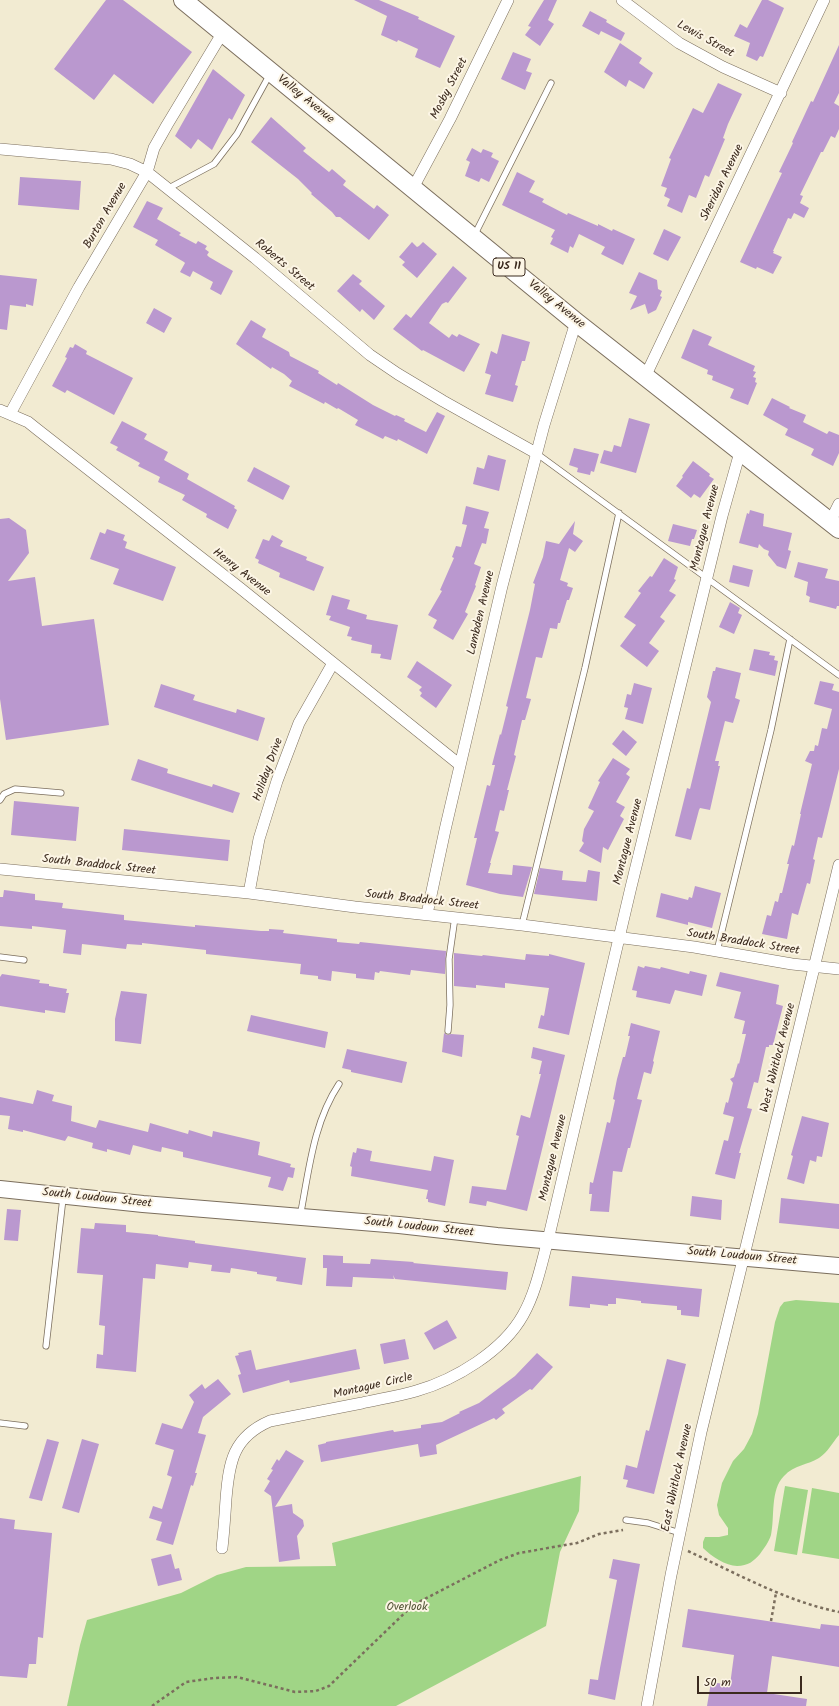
<!DOCTYPE html>
<html>
<head>
<meta charset="utf-8">
<style>
  body { margin:0 }
  #map { position:relative; width:839px; height:1706px; overflow:hidden; background:#f2ebd2; font-family:Kalam,sans-serif }
  canvas { display:block }
  .scale { position:absolute; left:697px; top:1676px; width:105px; height:18px; box-sizing:border-box; border:2px solid #3b2a1e; border-top:0; padding-left:5px; font-size:12px; line-height:14px; white-space:nowrap; color:#3b2a1e; -webkit-text-stroke:3px #fcf5e5; paint-order:stroke }
</style>
</head>
<body>
<div id="map">
<canvas width="839" height="1706"></canvas>
<div class="scale">50 m</div>
</div>
<script>
const ctx = document.querySelector('canvas').getContext('2d');
ctx.lineJoin = 'round';
function paint(path, color) { ctx.fillStyle = color; ctx.fill(path, 'evenodd'); }
function strokePath(path, color, width, dash) { ctx.strokeStyle = color; ctx.lineWidth = width; ctx.lineCap = dash ? 'butt' : 'round'; ctx.setLineDash(dash || []); ctx.stroke(path); }
function drawText(font, color, halo, rows, align = 'center') {
  ctx.font = font + ' Kalam,sans-serif'; ctx.lineWidth = 4; ctx.setLineDash([]); ctx.textBaseline = 'middle'; ctx.strokeStyle = halo; ctx.fillStyle = color; for (const [text, x, y, turn = 0] of rows) {
    ctx.save(); ctx.translate(x, y); ctx.rotate((+turn || 0) * Math.PI / 180); ctx.textAlign = isNaN(turn) ? turn : align; if (halo) ctx.strokeText(text, 0, 0); ctx.fillText(text, 0, 0); ctx.restore();
  }
}
paint(new Path2D(`
  M796,1300L839,1303V1435C832,1443 828,1452 819,1458C808,1465 794,1465 784,1476C770,1490 775,1517 771,1535C769,1542 764,1548 760,1554C754,1561 748,1566 737,1566C726,1566 711,1556 703,1548V1542L705,1537H719L728,1535V1528L719,1515L717,1505L722,1483L733,1461L744,1449L752,1434L758,1414L775,1322L780,1307L784,1302Z
  M581,1476L579,1511L560,1552L546,1626L396,1706H67L80,1645L87,1620L181,1593L217,1575L246,1567L336,1566L332,1543Z
  M785,1486L808,1490L797,1555L774,1551Z
  M812,1488L839,1493V1559L802,1553Z`), '#a0d586');
paint(new Path2D(`
  M106,0H123L192,52L153,104L114,74L94,100L54,69Z
  M354,0H379L419,17L418,19L455,36L440,68L415,57L418,49L398,40L397,42L381,35L387,16Z
  M544,0H557L548,20L554,24L540,46L525,35L531,27L528,26Z
  M762,0H768L784,8L763,57L760,56L757,61L746,56L750,43L734,36L740,24L747,28Z
  M590,11L607,20L606,22L625,33L621,41L601,31L599,35L582,26Z
  M620,43L642,58L639,63L653,73L644,89L629,80L626,87L604,72Z
  M839,45V93L834,103L839,106V129L835,138L831,136L823,152H821L800,195L803,196L800,203L809,208L804,218L794,213L791,219L788,218L773,251H774L773,253L782,257L773,274L757,267L756,269L740,262L782,173L779,172L793,143L792,142L811,101L813,102Z
  M513,52L531,59L526,71L532,73L525,90L501,79Z
  M213,69L245,95L232,120L229,118L212,150L198,139L191,149L175,136Z
  M718,83L742,94L728,124L723,138L725,139L709,177L705,175L696,198L689,195L682,213L667,206L670,199L664,196L667,188L661,186L671,159L669,158L693,108L703,113Z
  M271,117L306,148L303,151L329,172L332,169L346,181L343,185L374,209L377,205L389,215L369,240L340,217H336L332,212L311,194L312,193L298,179L251,142Z
  M472,148L481,153L483,149L493,153L491,157L499,161L489,182L481,178L479,182L465,176L470,162L466,160Z
  M517,172L535,181L529,192L544,199L542,202L567,215L568,213L598,226V224L612,231L613,229L635,239L623,265L601,254L605,247L579,234L573,248L570,246L568,253L550,244L553,238L551,237L555,230L502,205Z
  M20,177L81,181L79,210L18,205Z
  M147,201L163,208L157,219L181,233L179,235L196,244L198,241L207,246L205,249L209,252L207,255L209,257L233,271L221,295L210,289L213,282L193,271L190,277L180,272L185,263L184,262L155,245L158,240L133,227Z
  M664,229L681,237L668,261L653,254Z
  M412,242L417,247L419,246L423,242L437,254L417,278L402,265L405,262L399,257Z
  M453,266L467,278L448,303L446,302L442,304L429,323L449,338L452,334L457,337L459,334L480,344L464,372L423,350L422,351L393,329L406,314L411,318Z
  M639,272L657,280L658,289L662,291L660,296L662,297L656,310L648,314L645,304L630,310L637,296L629,293Z
  M353,274L362,281L359,284L385,306L374,320L362,309L360,312L337,291Z
  M0,275L37,279L33,306L26,304V307L10,305L7,330L0,329Z
  M154,308L172,318L164,333L146,323Z
  M251,320L266,329L262,337L289,352L290,356L319,371L318,373L337,385L338,383L373,405L395,416L396,415L405,419L404,421L426,432L437,412L445,416L427,454L398,439L397,441L385,436L383,439L355,425L358,420L338,408L337,409L325,402L324,404L289,386L292,381L284,374L272,367L271,369L236,344Z
  M693,329L712,337L708,345L755,366L753,371L756,372L753,377L756,378L755,382L757,383L748,405L730,398L734,389L712,380L713,376L707,374L708,370L681,358Z
  M502,334L530,342L525,361H522L515,385L518,386L513,402L485,394L491,375L485,373L491,351L497,354Z
  M75,344L87,351L86,354L133,378L114,415L67,390L65,393L52,386L67,358L65,357L70,347L73,348Z
  M772,398L790,407L789,408L806,415L803,422L827,434L829,431L839,435V453L833,466L811,455L814,449L785,435L788,429L763,415Z
  M629,418L650,424L636,473L600,463L604,450L612,452L614,445L621,447Z
  M122,421L147,434L144,439L168,452L164,460L189,474L187,479L235,506L234,508L237,510L228,529L206,517L207,514L182,500L185,495L158,482L160,477L138,466L140,463L116,450L118,447L110,443Z
  M574,448L599,454L594,472L591,471L590,475L577,472L578,468L569,465Z
  M488,455L506,460L499,491L473,484L477,467L484,469Z
  M693,461L710,474L709,476L714,479L700,498L694,494L691,498L676,486L683,477L682,476Z
  M254,467L290,486L283,500L247,481Z
  M466,506L489,512L484,528L489,529L486,544L482,543L474,564L481,567L475,585L476,586L465,612L468,614L453,640L433,628L437,620L428,615L442,591L440,590L454,558L452,557L456,546L461,547L467,525L462,524Z
  M750,510L764,514L763,526L792,533L788,550L791,551L786,569L777,566L768,555L769,551L764,549L759,544L758,548L739,543L747,513L749,514Z
  M9,518L26,530L29,553L8,581L35,577L42,626L94,619L109,725L6,740L0,699V519Z
  M575,521L573,534L583,541L575,552L569,548L560,580L568,583L567,586L573,588L569,600H567L560,623H558L557,629L550,628L542,658L536,657L526,698L531,699L525,720H522L514,755L516,756L507,790H509L504,811L500,810L495,831L499,832L490,863H491L488,873L512,875L513,865L532,867L523,897L500,894L466,885L477,838H474L476,830L487,785L490,786L495,765H492L500,734L501,735L508,707L506,706L530,610L535,584L533,583L543,557L546,541L559,544Z
  M673,524L697,530L694,539H692L690,546L668,541Z
  M107,529L125,535L123,540L127,542L125,548L176,567L163,601L113,584L119,569L90,559L100,532L105,534Z
  M272,535L283,541L280,546L307,557L306,560L324,567L314,591L279,577L280,573L258,563L259,560L255,558L263,539L269,541Z
  M664,558L678,567L674,579L676,580L669,591L676,595L660,617L665,621L649,643L659,651L647,667L620,646L636,625L624,617L641,593L638,591L650,576L652,577Z
  M798,562L828,569L825,578L839,581V606H837L836,609L809,602L810,597L806,595L808,582L794,577Z
  M733,565L753,570L749,587L729,582Z
  M332,595L350,600L347,609L367,615L366,619L398,625L391,660L380,658L381,654L371,653L372,645L351,640L352,637L347,636L350,627L329,620L331,616L326,615Z
  M730,602L740,608L738,613L742,615L734,634L719,627Z
  M754,649L770,652L769,655L775,656L774,660L778,661L775,676L749,670Z
  M417,661L452,685L436,708L420,696L422,693L419,690L422,687L407,677Z
  M716,667L741,673L735,698L740,700L733,723L725,721L715,761H719L718,766H720L710,810L700,808L699,810L691,840L675,836L687,788L690,789L711,702L707,697L713,671H715Z
  M820,681L834,684L832,690L839,692V769L822,838L818,837L813,859L815,860L810,884L807,883L798,915L792,913L787,939L762,934L767,915L771,916L775,901L778,902L780,893H782L789,864H787L792,845L794,846L801,814H800L812,764L805,761L810,751H814L815,745L818,746L822,728L827,729L832,709L814,704Z
  M634,683L652,688L643,724L625,719L628,708L624,707L627,694L631,695Z
  M161,684L195,695L193,700L236,713L237,709L265,718L258,741L154,707Z
  M623,730L637,742L626,756L612,744Z
  M613,758L630,769L626,774L630,777L616,802L625,807L620,816L624,819L608,850L603,847L601,863L579,851L584,843L582,841L584,829L594,811L588,808L600,782L598,781Z
  M138,759L168,769L167,773L212,787L213,784L240,793L233,813L131,780Z
  M14,801L79,807L76,841L11,835Z
  M124,829L230,840L228,861L122,850Z
  M540,868L563,871L562,880L586,882L588,870L600,872L597,901L534,894Z
  M695,886L721,893L712,928L688,922V925L656,917L661,893L688,900L689,897L692,898Z
  M4,890L35,894V900L63,903L62,908L124,915V920L195,927V925L261,931H269V929L284,930L283,933L337,939V942L359,944L360,942L446,951L445,974L411,970L410,975L380,971L379,973L375,972L374,980L356,978V974L332,971L331,981L318,979V976L300,974L301,964L206,954V950L142,943V945L127,944L126,949L82,944L81,955L63,953L66,930L32,926V929L0,926V897H3Z
  M454,953L482,956L483,955L525,960L526,954L549,956V954L585,963L569,1035L538,1028L541,1015L544,1016L549,988L505,983V988L476,985V988L454,986Z
  M638,966L644,968L645,966L660,969L661,967L689,974L690,971L707,975L702,996L675,990L670,1004L636,997L637,991L632,990Z
  M720,972L779,985L776,1004L783,1006L773,1045H769V1047H766L758,1083L754,1082L747,1108L752,1109L739,1153H741L735,1179L715,1174L724,1140L728,1141L734,1117L723,1114L726,1102L728,1103L733,1083L730,1079L734,1077L738,1063L739,1064L746,1034H742L745,1021L734,1018L741,992L716,986Z
  M2,974L40,980L39,983L49,984V986L67,989L66,993H69L65,1013L45,1010V1013L0,1006V977Z
  M121,991L147,994L141,1044L115,1041V1019Z
  M251,1015L328,1032L325,1048L247,1031Z
  M631,1023L660,1031L653,1061L654,1062L651,1074L644,1072L637,1099L642,1100L630,1148H628L622,1172L613,1171L609,1212L590,1211L592,1194H589L590,1182L593,1183L607,1122L610,1123L615,1100L613,1099L617,1079L623,1057H625L630,1036H628Z
  M444,1033L447,1035L451,1034L464,1035L462,1057L442,1052Z
  M533,1047L565,1055L527,1211L487,1201L486,1206L469,1203L472,1186L506,1190L519,1136L516,1135L521,1115L530,1118L541,1074H539L542,1061L531,1058Z
  M347,1049L407,1062L402,1083L351,1072V1070L342,1068Z
  M37,1090L54,1095L52,1101L72,1106L71,1121L96,1128L99,1120L148,1132L150,1123L188,1134L189,1130L212,1137L213,1131L260,1142L258,1155L291,1164L290,1167L295,1168L293,1178L288,1177L283,1191L268,1187L271,1177L183,1157V1152L162,1147L161,1152L156,1151L133,1145L130,1155L107,1149V1152L92,1148L93,1143L68,1136L65,1141L23,1130V1132L8,1129L10,1116L0,1115V1097L33,1104Z
  M802,1116L829,1123L822,1157L817,1156L816,1162L810,1160L804,1184L787,1179L793,1156L791,1155Z
  M357,1148L372,1151L370,1161L431,1171L434,1156L454,1160L445,1206L428,1202V1199H426L428,1190L351,1176L352,1167L350,1166L353,1152L356,1153Z
  M692,1196L722,1200L721,1220L690,1216Z
  M781,1198L839,1204V1229L779,1223Z
  M7,1209L21,1210L18,1241L4,1240Z
  M95,1223L126,1225V1232L158,1235V1236L195,1241V1243L306,1258L302,1285L276,1281L277,1277L257,1274V1272L231,1268L230,1273L211,1271L212,1265L189,1262L188,1268L156,1264L155,1279L143,1278L136,1372L96,1368L97,1354L103,1355L105,1326L99,1325L103,1275L77,1273L81,1228L94,1229Z
  M323,1255L343,1256V1263L370,1264L371,1259L414,1262L413,1263L508,1272L506,1290L395,1279L393,1275L394,1279L353,1277L352,1287L326,1286L327,1268H323Z
  M572,1276L702,1289L699,1317L681,1315V1310H677V1306L641,1303V1301L616,1298V1304H608V1306L590,1304V1308L569,1306Z
  M447,1320L457,1338L434,1350L424,1333Z
  M405,1339L409,1359L384,1364L380,1344Z
  M356,1349L360,1369L290,1383L289,1380L243,1393L238,1375L241,1374L235,1356L239,1355L238,1353L251,1350L256,1370Z
  M537,1353L553,1367L532,1390L530,1389L502,1409L505,1413L496,1420L494,1418L436,1445L437,1454L420,1457L418,1444L321,1462L318,1445L326,1443V1442L393,1430L394,1432L421,1428V1425L442,1422L460,1413L459,1412L479,1403L515,1376Z
  M667,1359L686,1364L654,1494L626,1487L628,1480L623,1479L626,1465L637,1468L646,1430L649,1431Z
  M218,1379L231,1394L203,1417L198,1433L206,1435L195,1473H197L193,1486L191,1485L173,1545L156,1540L162,1522L149,1518L153,1506L162,1509L172,1477L167,1475L174,1450L155,1444L162,1423L182,1429L194,1402L189,1395L202,1384L205,1389Z
  M47,1439L59,1442L42,1501L29,1498Z
  M82,1439L99,1444L79,1513L62,1508Z
  M286,1450L304,1461L275,1507L292,1504L293,1513L303,1520L304,1526L297,1536L300,1559L279,1562L271,1496L264,1491L270,1481L267,1479L273,1470L271,1469L277,1459L279,1461Z
  M0,1518L15,1520L14,1529L52,1533L43,1638L38,1637L36,1664H29L27,1678L0,1676Z
  M171,1554L175,1569L179,1568L182,1580L158,1586L151,1559Z
  M613,1559L640,1564L615,1700L588,1694L590,1679L598,1680L600,1668L617,1580L609,1578Z
  M688,1609L820,1629L821,1624L839,1626V1667L772,1656L767,1693L807,1699L806,1706H707L711,1682L730,1685L734,1655L682,1647Z`), '#ba98cf');
const lane = new Path2D(`
  M169,188L214,164L237,134L270,74
  M474,236L551,83
  M536,453L839,675
  M0,800L4,794L15,789L61,793
  M522,925L585,668L619,513
  M717,951L771,730L790,639
  M0,957L24,960
  M448,1031L450,1005L449,959L455,917
  M300,1217C309,1171 313,1123 339,1084
  M46,1346L63,1198
  M0,1423L25,1426
  M626,1520L648,1523L680,1533`);
const street = new Path2D(`
  M622,0L679,43L723,67L781,93
  M0,149L111,159L130,164L147,172L255,258L370,355L398,374L443,401L536,453
  M413,188L450,119L508,0
  M645,377L824,0
  M0,410L28,422L38,430L240,588L460,765
  M10,414L79,287L147,172L154,148L167,125L223,32
  M830,522L839,504
  M0,869L249,893L355,907L522,925L694,947L792,964L839,969
  M249,893L259,839L277,781L299,723L333,663
  M427,914L445,830L502,586L544,425L576,322
  M222,1548C224,1531 225,1515 226,1499C229,1462 233,1437 270,1421C301,1415 332,1409 362,1403C380,1399 399,1396 416,1391C455,1380 503,1351 523,1315C536,1292 541,1265 548,1240L631,887L722,516L740,452
  M647,1706L671,1575L701,1432L839,865`);
const secondary = new Path2D(`
  M0,1189L143,1204L399,1225L497,1236L839,1266`);
const primary = new Path2D(`
  M183,0L576,322L839,529`);
strokePath(lane, '#7b6e5d', 7);
strokePath(street, '#7b6e5d', 12);
strokePath(secondary, '#7b6e5d', 18);
strokePath(primary, '#7b6e5d', 20);
strokePath(new Path2D(`
  M688,1551C738,1574 785,1601 839,1612
  M771,1621L776,1593
  M152,1706L186,1682L214,1678L237,1677L295,1692L316,1691L329,1686L413,1605L500,1560L519,1553L577,1543L599,1534L623,1530`), '#7b6e5d', 2.5, [3, 3]);
strokePath(lane, '#fff', 5.5);
strokePath(street, '#fff', 11);
strokePath(secondary, '#fff', 16);
strokePath(primary, '#fff', 18);
for (const [x, y, w] of [
  [509,267,32]
]) { const box = new Path2D(); box.roundRect(x - w / 2, y - 9, w, 18, 3); ctx.fillStyle = '#fcf5e5'; ctx.fill(box); strokePath(box, '#3b2a1e', 1); }
drawText('bold 11px', '#3b2a1e', null, [
  ["US 11",509,267]
]);
drawText('12px', '#3b2a1e', '#fcf5e5', [
  ["Lewis Street",705,40,29],
  ["Mosby Street",450,89,-63],
  ["Valley Avenue",305,100,39],
  ["Sheridan Avenue",723,183,-64],
  ["Burton Avenue",106,216,-60],
  ["Roberts Street",284,266,40],
  ["Valley Avenue",556,305,39],
  ["Montague Avenue",706,528,-76],
  ["Henry Avenue",241,573,38],
  ["Lambden Avenue",482,613,-77],
  ["Holiday Drive",269,770,-70],
  ["Montague Avenue",629,842,-76],
  ["South Braddock Street",99,866,6],
  ["South Braddock Street",422,901,6],
  ["South Braddock Street",743,943,9],
  ["West Whitlock Avenue",779,1058,-76],
  ["Montague Avenue",554,1158,-77],
  ["South Loudoun Street",97,1199,6],
  ["South Loudoun Street",419,1228,6],
  ["South Loudoun Street",742,1257,5],
  ["Montague Circle",373,1387,-13],
  ["East Whitlock Avenue",678,1478,-78]
]);
drawText('12px', '#545538', '#fcf5e5', [
  ["Overlook",407,1608]
]);
</script>
</body>
</html>
